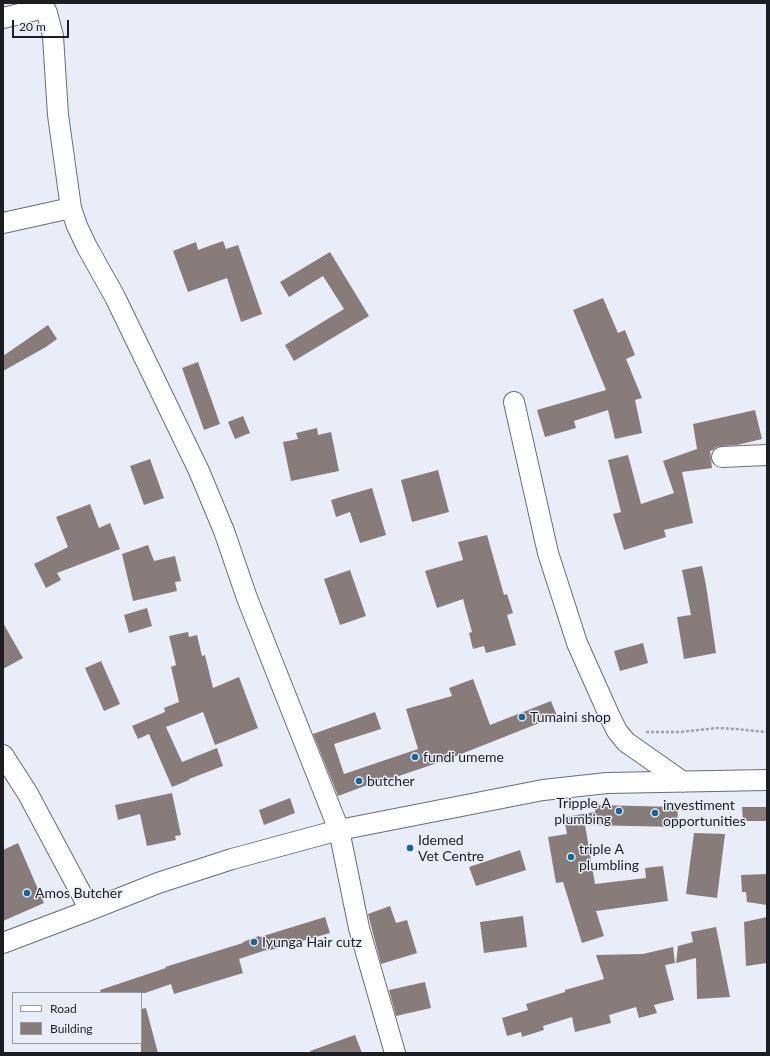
<!DOCTYPE html>
<html>
<head>
<meta charset="utf-8">
<style>
  body { margin:0 }
  #map { position:relative; width:770px; height:1056px; overflow:hidden; background:#e8edf7; font-family:Lato,sans-serif }
  canvas { display:block }
  .frame { position:absolute; inset:0; border:4px solid #1d1e22; pointer-events:none }
  .legend { position:absolute; left:12px; top:992px; width:130px; height:52px; box-sizing:border-box; background:#e8edf7; border:1px solid #979aa2; margin:0; padding:5px 7px; list-style:none; font-size:12px; color:#1d1e22 }
  .legend li { display:flex; align-items:center; gap:8px; height:20px }
  .legend b { width:20px; border:1px solid #979aa2 }
  .scale { position:absolute; left:12px; top:20px; width:57px; height:18px; box-sizing:border-box; border:2px solid #1d1e22; border-top:0; padding-left:5px; font-size:12px; line-height:14px; white-space:nowrap; color:#1d1e22; -webkit-text-stroke:3px #e8edf7; paint-order:stroke }
</style>
</head>
<body>
<div id="map">
<canvas width="770" height="1056"></canvas>
<div class="frame"></div>
<ul class="legend">
<li><b style="height:5px;background:#fff"></b>Road</li>
<li><b style="height:11px;background:#877c79"></b>Building</li>
</ul>
<div class="scale">20 m</div>
</div>
<script>
const ctx = document.querySelector('canvas').getContext('2d');
ctx.lineJoin = 'round';
function paint(path, color) { ctx.fillStyle = color; ctx.fill(path, 'evenodd'); }
function strokePath(path, color, width, dash) { ctx.strokeStyle = color; ctx.lineWidth = width; ctx.lineCap = dash ? 'butt' : 'round'; ctx.setLineDash(dash || []); ctx.stroke(path); }
function drawText(font, color, halo, rows, align = 'center') {
  ctx.font = font + ' Lato,sans-serif'; ctx.lineWidth = 3; ctx.setLineDash([]); ctx.textBaseline = 'middle'; ctx.strokeStyle = halo; ctx.fillStyle = color; for (const [text, x, y, turn = 0] of rows) {
    ctx.save(); ctx.translate(x, y); ctx.rotate((+turn || 0) * Math.PI / 180); ctx.textAlign = isNaN(turn) ? turn : align; if (halo) ctx.strokeText(text, 0, 0); ctx.fillText(text, 0, 0); ctx.restore();
  }
}
paint(new Path2D(`
  M223,241L226,249L238,245L262,314L241,322L227,278L188,292L173,251L196,242L198,250Z
  M330,252L369,316L294,361L285,345L344,309L323,276L289,297L280,282Z
  M603,298L618,333L625,330L635,355L626,359L642,398L635,400L642,433L615,439L608,410L574,421L576,428L545,437L537,410L606,390L573,310Z
  M48,325L57,339L46,347L3,371V356Z
  M198,362L220,424L204,430L182,368Z
  M755,410L762,439L737,445L721,446L716,447L713,450L710,451L712,468L682,472L693,523L664,530L666,537L624,550L613,514L621,512L608,460L628,455L641,504L674,493L663,461L697,449L693,424Z
  M243,416L250,433L235,439L228,422Z
  M317,428L318,435L331,432L339,471L291,481L283,442L298,439L296,433Z
  M150,459L164,498L144,505L130,466Z
  M438,470L449,512L412,522L401,480Z
  M372,488L386,535L360,543L350,512L336,517L331,500Z
  M90,504L99,528L110,523L120,549L57,573L61,580L46,588L34,564L68,547L56,517Z
  M487,535L504,595L507,594L513,613L507,615L516,645L486,653L484,646L473,649L469,633L472,632L463,599L437,608L425,571L463,560L458,542Z
  M148,545L154,561L175,556L181,581L175,582L177,591L133,601L122,554Z
  M702,566L706,585L716,653L684,659L677,617L691,615L682,570Z
  M350,570L366,616L340,625L324,579Z
  M147,608L152,626L129,633L124,615Z
  M3,623L23,658L3,669Z
  M188,632L189,637L197,635L202,656L205,655L213,688L239,677L258,728L215,745L203,712L166,727L182,762L217,748L223,766L189,779V780L172,787L149,734L138,739L132,726L165,712L164,708L179,702L171,667L176,665L169,636Z
  M643,643L648,663L620,671L614,651Z
  M101,661L120,704L104,711L85,668Z
  M473,679L490,725L551,701L557,716L446,760L390,779L389,777L338,796L313,734L375,712L381,729L334,744L344,774L418,749L406,709L452,696L449,688Z
  M172,793L181,835L175,836L176,840L147,846L140,814L118,820L115,805Z
  M290,798L295,813L264,825L259,810Z
  M595,805L678,807L677,827L585,825L595,884L646,878L645,868L663,866L668,901L596,911L604,936L582,943L563,882L556,883L548,837L567,834L564,817L595,812Z
  M742,807H767V821H743Z
  M694,833L725,834L717,898L686,894Z
  M18,843L44,903L3,921V850Z
  M520,850L526,870L476,886L469,867Z
  M767,874V905L747,902L746,892H742L741,875Z
  M390,906L396,923L407,920L417,953L381,964L368,914Z
  M523,916L527,947L484,953L480,922Z
  M325,917L330,933L267,951L266,950L239,959L243,973L174,994L171,984L145,993H101L100,990L166,968L165,967L243,943V942L259,936L260,937Z
  M767,917V963L746,966L744,922Z
  M716,927L730,997L697,999L696,958L676,963L678,946L693,942L691,932Z
  M673,947L675,963L665,965L674,1000L654,1005L657,1013L639,1018L636,1007L609,1015L611,1023L575,1032L572,1017L543,1026L544,1030L522,1037L521,1032L507,1036L502,1018L528,1010L526,1004L565,992V990L604,979L596,955L643,954Z
  M425,982L431,1008L396,1016L389,990Z
  M146,1008L158,1053H141V1009Z
  M355,1035L362,1053H311L310,1051Z`), '#877c79');
const minor = new Path2D(`
  M42,3L47,13L53,36L58,115L71,208L77,226L87,247L115,297L199,471L224,531L247,598L339,830L359,928L395,1053
  M3,18L44,8
  M3,223L71,208
  M514,402L548,553L577,643L610,717L617,731L626,742L683,782
  M722,457L767,455
  M3,755L28,794L90,910
  M3,943L90,910L158,883L232,859L339,830L543,790L607,783L767,780`);
strokePath(minor, '#696d75', 22);
strokePath(new Path2D(`
  M646,732H680L717,728L736,729L767,732`), '#9da1a9', 2.5, [3, 2]);
strokePath(minor, '#fff', 20);
for (const [x, y, r, color] of [
  [522,717,4,"#146798"],
  [415,757,4,"#146798"],
  [359,781,4,"#146798"],
  [619,811,4,"#146798"],
  [655,813,4,"#146798"],
  [410,848,4,"#146798"],
  [571,857,4,"#146798"],
  [27,893,4,"#146798"],
  [254,942,4,"#146798"]
]) { const dot = new Path2D(); dot.arc(x, y, r, 0, 2 * Math.PI); ctx.fillStyle = color; ctx.fill(dot); strokePath(dot, '#e8edf7', 1.5); }
drawText('14px', '#1d1e22', '#e8edf7', [
  ["Tumaini shop",530,717],
  ["fundi umeme",423,757],
  ["butcher",367,781],
  ["Tripple A",611,803,"right"],
  ["plumbing",611,819,"right"],
  ["investiment",663,805],
  ["opportunities",663,821],
  ["Idemed",418,840],
  ["Vet Centre",418,856],
  ["triple A",579,849],
  ["plumbling",579,865],
  ["Amos Butcher",35,893],
  ["Iyunga Hair cutz",262,942]
], 'left');
</script>
</body>
</html>
